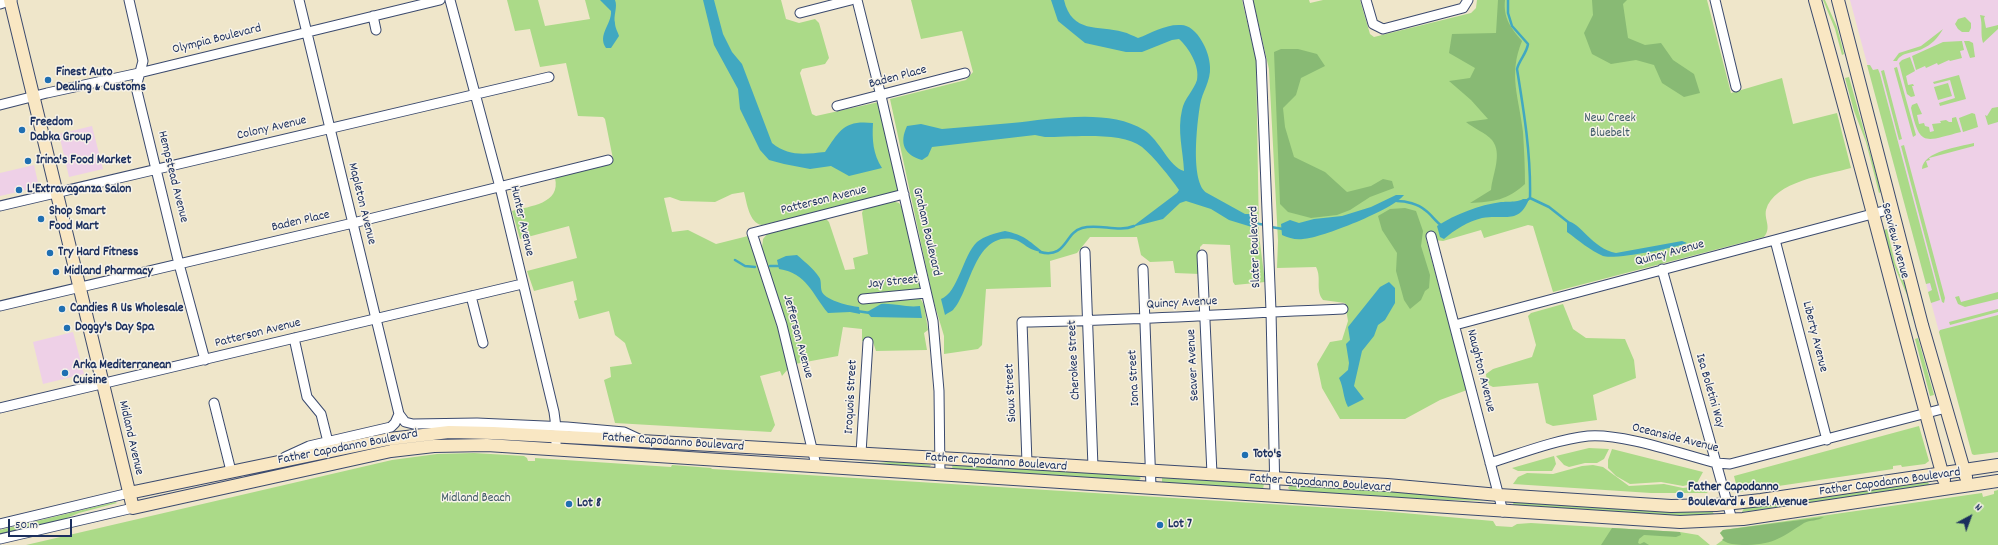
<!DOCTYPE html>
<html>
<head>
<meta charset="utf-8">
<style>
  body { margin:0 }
  #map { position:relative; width:1998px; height:545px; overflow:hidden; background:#efe6ca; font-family:Dekko,sans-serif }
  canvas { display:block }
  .north { position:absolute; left:1950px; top:497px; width:40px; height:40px; -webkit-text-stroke:3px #f7f3e8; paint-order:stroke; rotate:41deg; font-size:11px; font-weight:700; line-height:16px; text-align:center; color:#1b2f5e }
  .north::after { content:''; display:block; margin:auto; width:14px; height:18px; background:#1b2f5e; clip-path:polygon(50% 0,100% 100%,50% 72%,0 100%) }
  .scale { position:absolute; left:8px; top:519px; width:64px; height:18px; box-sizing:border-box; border:2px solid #1b2f5e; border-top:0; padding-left:5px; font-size:12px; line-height:14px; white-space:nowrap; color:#1b2f5e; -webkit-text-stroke:3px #f7f3e8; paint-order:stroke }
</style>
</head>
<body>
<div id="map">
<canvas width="1998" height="545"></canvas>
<div class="north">N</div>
<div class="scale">50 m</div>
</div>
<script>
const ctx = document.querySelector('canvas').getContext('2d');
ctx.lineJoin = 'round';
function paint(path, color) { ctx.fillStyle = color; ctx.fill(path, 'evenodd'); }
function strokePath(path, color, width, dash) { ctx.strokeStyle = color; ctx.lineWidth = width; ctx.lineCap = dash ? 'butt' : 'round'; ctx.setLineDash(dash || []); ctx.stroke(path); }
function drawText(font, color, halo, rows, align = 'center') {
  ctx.font = font + ' Dekko,sans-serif'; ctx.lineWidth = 3; ctx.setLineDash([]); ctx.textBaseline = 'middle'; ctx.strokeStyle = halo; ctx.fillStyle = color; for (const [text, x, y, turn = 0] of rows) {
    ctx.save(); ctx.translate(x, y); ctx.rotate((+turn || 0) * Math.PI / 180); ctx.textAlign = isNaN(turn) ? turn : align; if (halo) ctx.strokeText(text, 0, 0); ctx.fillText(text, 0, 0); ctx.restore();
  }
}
paint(new Path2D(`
  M1850,0H1998V441L1939,332Z
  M92,126L103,169L69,177L59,134Z
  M34,165L39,187L0,196V173Z
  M73,332L84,374L43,384L33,342Z`), '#eed0e7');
paint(new Path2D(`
  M507,0H538L545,26L590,19L585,0H781L786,19L799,23L815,19L819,23L829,58L825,64L802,69L800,73L812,114L816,116L879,102L899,188L898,190L889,195L762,225C749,223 747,203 744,192L732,194L715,202L681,201L670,197L664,198L672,232L688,230L716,244L748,236L771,305L788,366V369L782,376L780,371L760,376L775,425L771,432L615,423L604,380L611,377L610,367L632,364L625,343L615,335L609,311L579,319L574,301L577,300L573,281L534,291L527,271L577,258L569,226L520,239L512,211C530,206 561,204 555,178L611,164L613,159L605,119L603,117L578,116L566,63L540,67L530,29L515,31Z
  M911,0H1242L1256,60L1259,235L1265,282L1235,285L1233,282L1230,245L1203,244L1200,247L1201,271L1200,274L1175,273L1173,261L1150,262L1141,255L1137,237H1090L1077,253L1050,261L1051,287L986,289L982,345L978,349L944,354V336L933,299L890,99L966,80L973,72L962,31L921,39Z
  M1253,0H1309L1310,3L1323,0H1360L1370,34L1374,37L1471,13L1476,8L1477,0H1707L1731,93L1782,78L1793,124L1837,113L1851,168C1826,175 1774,181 1766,210C1764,220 1772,227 1764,237L1553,292L1533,226L1528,225L1484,238L1481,230L1443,241L1426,239L1467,390L1440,400L1405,419H1340L1322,388L1317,364L1330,342L1342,340L1348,321L1345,303L1323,300C1315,290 1322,278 1316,267L1277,268L1278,241L1269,69Z
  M1823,0H1825L1837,27L1844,54L1842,55L1835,29Z
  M1980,15L1985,16L1984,18L1986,28L1998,25V29L1983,43C1980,33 1983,25 1980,15Z
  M1965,17L1971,23V28L1969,32H1962L1958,29L1955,24L1958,19Z
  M1943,29C1938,38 1931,45 1922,49C1914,53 1901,52 1897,61H1893L1899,53L1921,46Z
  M1962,41L1964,50L1960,51L1962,58L1950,61L1949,60L1938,65L1937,63L1926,68L1925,66L1916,70L1912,56L1943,42Z
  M1964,41H1969L1973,43L1975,57L1970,58Z
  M1910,57L1915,71L1906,76L1908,85L1913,84L1914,86H1912L1915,96L1911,97L1907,94L1899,63L1902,60Z
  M1867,65H1870L1873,70L1878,69L1880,74L1940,300L1931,303L1928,292L1932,290L1930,283L1926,284Z
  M1897,67L1916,135L1913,137L1894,68Z
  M1884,70L1902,139L1899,140L1881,71Z
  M1959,75L1966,99L1940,106L1939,103L1955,98L1950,80L1934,84L1933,82Z
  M1849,77L1881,192L1879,193L1866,142L1854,111L1845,78Z
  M1948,83L1952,96L1938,100L1934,87Z
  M1917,103L1922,114L1917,115L1919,124L1924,123L1925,126L1929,127L1930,132L1934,131L1932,124L1941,123L1940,121L1946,120L1949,122H1952V118L1956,117L1961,132C1925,141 1920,148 1911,108L1912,105Z
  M1998,107V122L1988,125L1985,115L1987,116L1992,108Z
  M1972,113L1975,114L1978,127L1963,132L1959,118Z
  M1974,143V146L1929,158L1930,160L1926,161L1928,167L1922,169C1923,151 1959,147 1974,143Z
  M1904,145L1945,298L1944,303L1942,302L1901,146Z
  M892,201L899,203L903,209L922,287L920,289L859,299V302L914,296L920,298L924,305L928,330L924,333L927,350L876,351L873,342L862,341V329L843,327L838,356L795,364L762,248L763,239L769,232L825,218L829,222L845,270L855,269L853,258L868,254L862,213L864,208Z
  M1887,229L1895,263L1909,294L1914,316H1912L1907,295L1893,263L1884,230Z
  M1998,292V299L1965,307L1958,304L1955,297L1959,296L1961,302Z
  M1563,304L1573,329L1586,338L1625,339L1634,360L1636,378L1593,395L1597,420L1553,426L1546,423L1538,383L1493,387L1487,384L1486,374L1493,369L1532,357L1536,345L1528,316L1531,313Z
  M1998,309V312L1950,325L1949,322Z
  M1998,315V452L1974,455L1972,454L1939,332L1940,330Z
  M1918,338L1934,395L1930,396L1915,339Z
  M1919,426L1929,461L1925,464L1902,467L1901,465L1893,466V469L1738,492L1734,476Z
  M1589,448L1609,449L1604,459L1597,463H1585L1569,467L1564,465L1556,456Z
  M1612,449L1703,472L1697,483L1683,486L1661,482L1630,484L1616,476L1608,468V460Z
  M474,453L524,456L527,458L528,461H535V458L671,467L672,465L711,468L712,469L1381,511L1493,521L1496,526L1512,527L1517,524L1531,523L1680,532L1698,535L1710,545H26L392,460L437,454Z
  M1554,456L1556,464L1552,471H1518L1512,468Z
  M827,461L879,463L900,461L931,465L929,468Z
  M953,464L1138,476L1141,478L1138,481L954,470L952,467Z
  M1593,465L1603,467L1629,486L1664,484L1683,488L1699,486L1708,493H1651L1513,484L1518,477L1527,473L1553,474L1582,466Z
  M1162,478H1164L1264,484L1263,489L1164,483L1162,482Z
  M1927,481L1929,484L1928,487L1742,512L1744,508Z
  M1290,485L1397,491L1485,501L1415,499L1291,491L1288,488Z
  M1998,490V545H1716L1724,539L1720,533L1723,530L1982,493L1983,497L1994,494V491Z
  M115,502L117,503L79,513L57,522L0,536V530Z
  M1514,502L1712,511L1714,514L1685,518L1512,506Z`), '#abda88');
paint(new Path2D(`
  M1498,0H1505C1503,18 1511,28 1522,41C1508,75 1519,97 1523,132C1524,149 1525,166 1525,184C1508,200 1493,202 1470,203L1491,190C1492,175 1503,154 1492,140C1486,133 1473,128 1466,122L1488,119L1471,100L1449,81L1470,78L1475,68L1449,53L1452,34L1496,33Z
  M1592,0H1627L1623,4L1628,38L1645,45L1661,43L1673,60L1694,74L1700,93L1684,97L1662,83L1654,65L1636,60L1611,64L1592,54L1584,33L1593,15Z
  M1281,49H1298L1317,54L1325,66L1301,78L1296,95L1283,108L1285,127L1294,157L1325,172L1347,192L1371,186L1383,179L1392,181L1394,188L1370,197L1350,210L1337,215L1311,218L1288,212L1280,204L1274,52Z
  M1405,208L1416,211L1423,231L1421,246L1430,275L1429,288L1425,291L1421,300L1410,309L1404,300L1396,271L1397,253L1382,230L1378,216L1390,209Z
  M1824,517C1818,521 1810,520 1804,523C1779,539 1773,545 1742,545C1734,544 1730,545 1722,540L1724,538L1720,533L1723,530Z
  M1612,528L1680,532L1681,535L1676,537L1644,535L1639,539L1638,543L1640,544L1644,542L1649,545H1601Z`), '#88ba74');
paint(new Path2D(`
  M600,0H615C618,7 613,16 615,23C615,28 618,32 619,36L611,48H606C597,35 612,24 611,11Z
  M703,0H714L723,34L732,52L742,64L772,143C789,157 805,154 825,152C840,130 844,120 873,123C872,140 873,154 882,168L849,176L831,166L810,169L784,164L769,160L760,150L740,109L738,89L714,45Z
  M1051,0H1064C1072,34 1098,25 1123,32C1128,33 1133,36 1138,38C1152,33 1165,24 1181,25C1197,25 1210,52 1210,67C1211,81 1202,92 1200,105C1197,124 1190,183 1207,193L1245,214H1255V228L1229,220L1211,209L1186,201L1180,203L1163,219L1132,227L1177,193L1179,190C1170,177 1154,157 1142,147C1122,131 1071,137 1045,137L1035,135L932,147L928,156L922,160C904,155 899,143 907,126L921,124L942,129C966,127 989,125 1012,123C1051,119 1109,108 1144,130C1160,140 1169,167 1184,171C1183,150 1177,131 1182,110C1184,99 1194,90 1197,80C1200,66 1189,48 1179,39L1172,40L1142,52H1126L1085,43L1058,21Z
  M1396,195H1404C1394,209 1322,238 1303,239C1295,240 1289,238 1282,235L1281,224L1290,220L1299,223L1314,219L1342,216L1371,207Z
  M1523,199H1529C1519,225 1504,214 1482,218C1469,221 1454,230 1444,239L1440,237L1437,226C1456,214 1479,205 1501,202C1510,201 1515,203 1523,199Z
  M1567,221C1580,222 1593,249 1616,253L1682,241L1687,243C1676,248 1613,260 1603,256C1591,251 1578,240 1567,232Z
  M1005,231C1024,235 1028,240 1043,252C1027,251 1024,241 1012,239C974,233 970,293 953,310C951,312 947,313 945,315L941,299C958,293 963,255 977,242C984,236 996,233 1005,231Z
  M797,255C805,262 813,268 819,277C822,281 820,287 822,292C827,301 850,306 859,307L860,314L850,312L828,313C812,294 807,273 779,269L777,260L786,256Z
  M1389,282L1395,288V303L1385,320L1378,325L1374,336L1362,351L1354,386L1364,399L1348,407C1343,398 1344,388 1339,378L1348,370L1349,363L1346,344L1350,340L1348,327L1380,287Z
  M881,304C894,303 907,308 920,306L922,318L871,317L867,312Z`), '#41a8c1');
strokePath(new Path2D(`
  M1508,0V13L1512,26L1528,44C1527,53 1519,60 1517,69C1524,112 1531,155 1530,198L1526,201
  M1530,198L1549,207L1568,222
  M1397,201C1406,201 1418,204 1425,210C1431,214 1435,221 1442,226
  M1253,223L1266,225
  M1271,227L1283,229
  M1040,252C1067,259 1064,233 1082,228C1099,223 1118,233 1134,226
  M735,260L745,266L755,267
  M770,266H781
  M857,311L870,313`), '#41a8c1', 2.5);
const street = new Path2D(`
  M129,0L143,61L136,87L179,264L205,360
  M299,0L399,414L405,422L413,424L477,423L567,427L624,432L639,439
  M450,0L500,187L554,412L556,427V449
  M857,0L881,96L933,321L939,391L940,474
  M1248,0L1261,60L1271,311L1275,495
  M1366,0L1373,24L1383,29L1463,8L1468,0
  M1715,0L1736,87
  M0,4L12,0
  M800,13L851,0
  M373,16L376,30
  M0,105L47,93L139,73L440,0
  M837,106L965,73
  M0,206L549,77
  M1431,236L1503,512
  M1775,240L1827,440
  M1085,252L1093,467
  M1202,255L1212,474
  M1143,269L1151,487
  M1662,269L1732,520
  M471,296L483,343
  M863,299L926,293
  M0,306L353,223L608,160
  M1455,325L1891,209
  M294,338L307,397L321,414L328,442
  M214,403L231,471
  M0,408L522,284
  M861,453L868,342
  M285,457L309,446L391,427L395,423L399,414
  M1027,463L1022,322C1129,321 1236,313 1343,309
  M1490,463C1522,453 1555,440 1588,436C1622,433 1681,454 1716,463L1730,464L1946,408
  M816,465L782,325L752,233L904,194
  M0,524L129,493
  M0,539L133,508`);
const secondary = new Path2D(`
  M10,0L133,508L391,451L434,446L487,445L1680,522L1743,519L1998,481
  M1815,0C1860,159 1900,320 1944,480
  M1838,0L1922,325L1966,477
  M129,493L389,439L449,432L493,433L641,441L1027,463L1387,485L1499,495L1671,506L1716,505L1761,500L1998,465`);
strokePath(street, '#3b4a6e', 11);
strokePath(secondary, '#3b4a6e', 14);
strokePath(street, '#fff', 9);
strokePath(secondary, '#f9e7c3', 12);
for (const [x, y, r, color] of [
  [48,80,4,"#1f6fb2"],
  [22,130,4,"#1f6fb2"],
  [28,161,4,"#1f6fb2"],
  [19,190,4,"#1f6fb2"],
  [41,219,4,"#1f6fb2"],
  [50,253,4,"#1f6fb2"],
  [56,272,4,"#1f6fb2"],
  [62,309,4,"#1f6fb2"],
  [67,328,4,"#1f6fb2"],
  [65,373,4,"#1f6fb2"],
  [1245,455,4,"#1f6fb2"],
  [1680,495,4,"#1f6fb2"],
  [569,504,4,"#1f6fb2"],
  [1160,525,4,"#1f6fb2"]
]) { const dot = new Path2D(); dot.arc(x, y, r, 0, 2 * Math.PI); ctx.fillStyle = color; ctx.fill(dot); strokePath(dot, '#f7f3e8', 1.5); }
drawText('13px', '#1b2f5e', '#f7f3e8', [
  ["Olympia Boulevard",217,40,-14],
  ["Baden Place",898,78,-15],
  ["Colony Avenue",272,129,-13],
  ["Hempstead Avenue",172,177,76],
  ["Patterson Avenue",824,201,-14],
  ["Mapleton Avenue",361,204,76],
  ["Hunter Avenue",521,221,77],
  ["Baden Place",301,222,-13],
  ["Graham Boulevard",926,232,77],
  ["Seaview Avenue",1894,241,75],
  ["Slater Boulevard",1256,247,-92],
  ["Quincy Avenue",1670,254,-15],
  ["Jay Street",893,283,-6],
  ["Quincy Avenue",1182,304,-3],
  ["Patterson Avenue",258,334,-14],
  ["Jefferson Avenue",797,337,75],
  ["Liberty Avenue",1814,337,76],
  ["Cherokee Street",1075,360,-93],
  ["Seaver Avenue",1194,365,-93],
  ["Naughton Avenue",1480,371,76],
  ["Iona Street",1135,378,-93],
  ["Isa Boletini Way",1709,391,74],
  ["Sioux Street",1012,393,-93],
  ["Iroquois Street",852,397,-87],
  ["Midland Avenue",130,438,77],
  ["Oceanside Avenue",1675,439,14],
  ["Father Capodanno Boulevard",673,443,4],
  ["Father Capodanno Boulevard",348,448,-11],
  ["Father Capodanno Boulevard",996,463,4],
  ["Father Capodanno Boulevard",1890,483,-8],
  ["Father Capodanno Boulevard",1320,484,4]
]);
drawText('bold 13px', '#1b2f5e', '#f7f3e8', [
  ["Finest Auto",56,73],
  ["Dealing & Customs",56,88],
  ["Freedom",30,123],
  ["Dabka Group",30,138],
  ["Irina's Food Market",36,161],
  ["L'Extravaganza Salon",27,190],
  ["Shop Smart",49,212],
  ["Food Mart",49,227],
  ["Try Hard Fitness",58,253],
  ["Midland Pharmacy",64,272],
  ["Candies R Us Wholesale",70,309],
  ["Doggy's Day Spa",75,328],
  ["Arka Mediterranean",73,366],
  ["Cuisine",73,381],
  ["Toto's",1253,455],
  ["Father Capodanno",1688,488],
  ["Boulevard & Buel Avenue",1688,503],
  ["Lot 8",577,504],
  ["Lot 7",1168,525]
], 'left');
drawText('13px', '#3f5a68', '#f7f3e8', [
  ["New Creek",1610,119],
  ["Bluebelt",1610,134],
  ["Midland Beach",476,499]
]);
</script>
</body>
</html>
